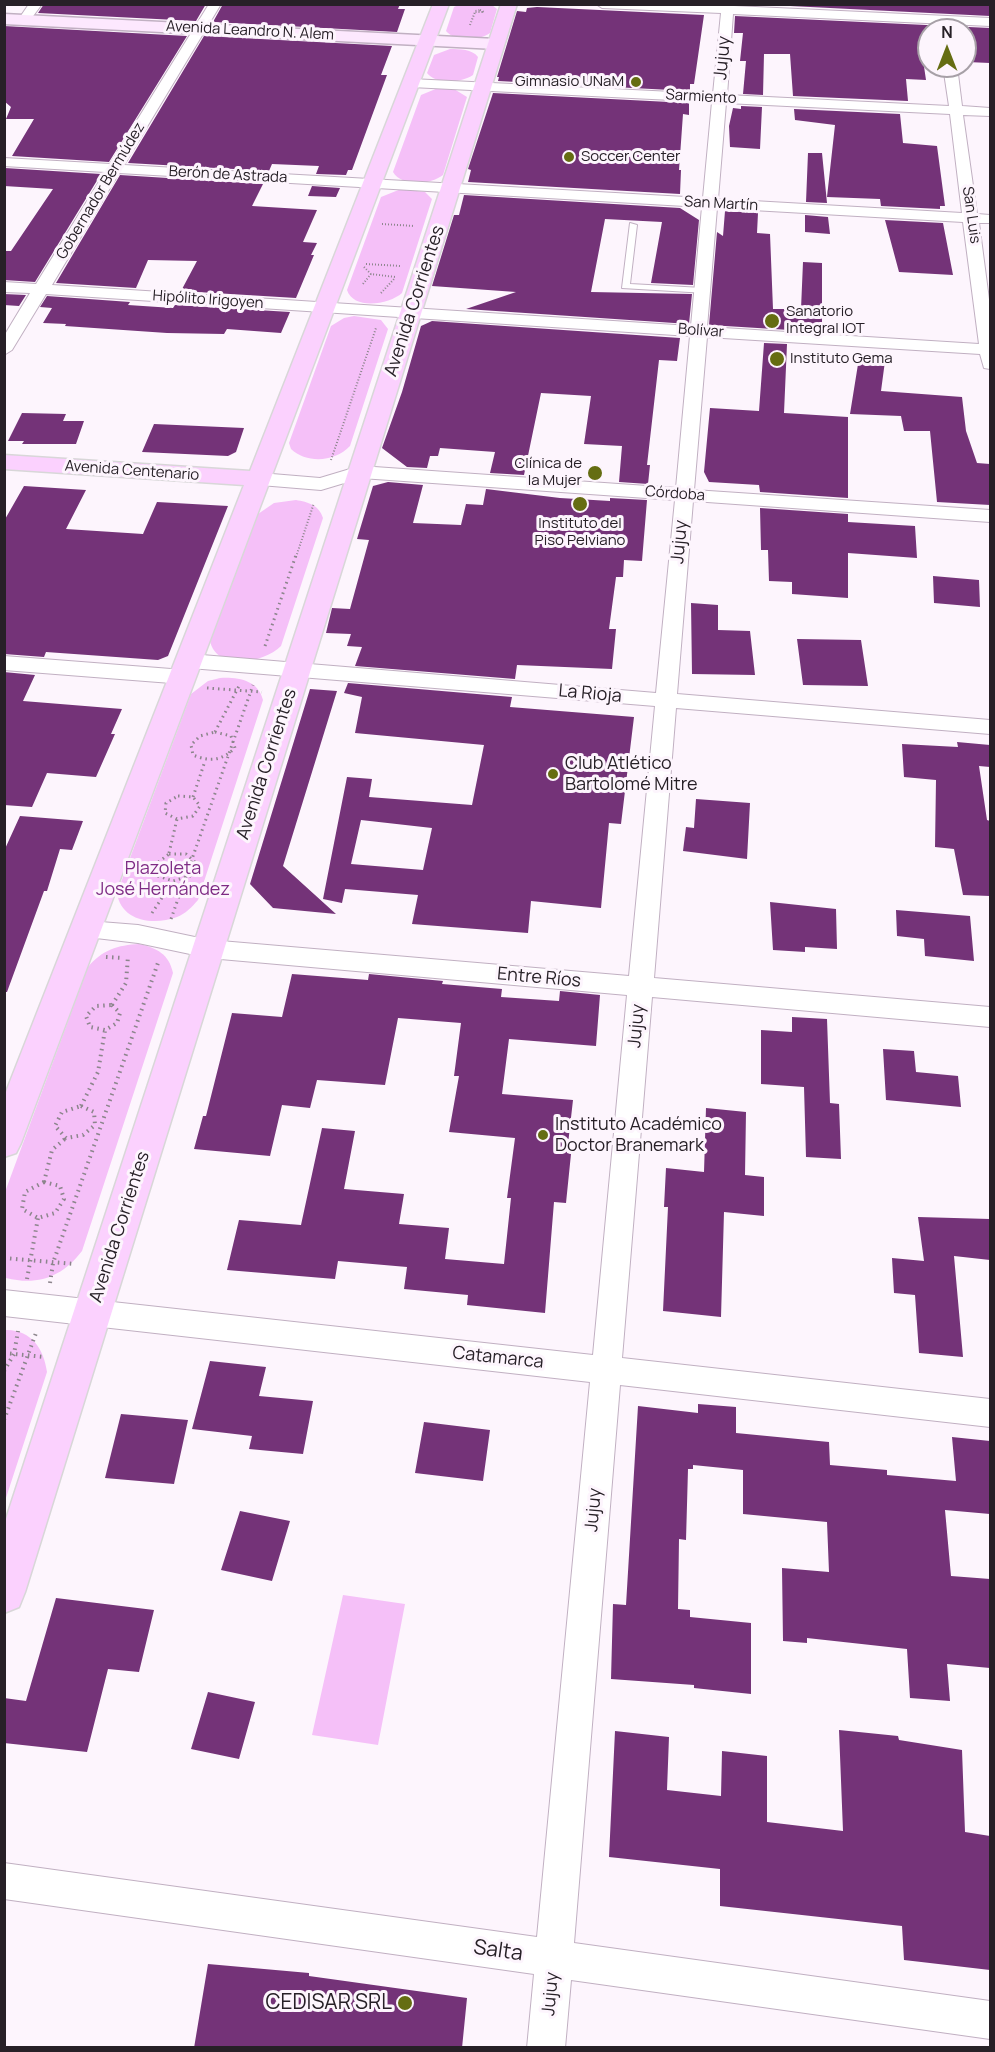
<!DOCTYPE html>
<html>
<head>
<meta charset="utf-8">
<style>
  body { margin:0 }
  #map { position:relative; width:995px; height:2052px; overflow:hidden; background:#fdf5fd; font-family:Manrope,sans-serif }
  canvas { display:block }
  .frame { position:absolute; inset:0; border:6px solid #272027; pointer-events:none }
  .north { position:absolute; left:917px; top:18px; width:60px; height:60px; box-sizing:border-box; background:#fdf5fd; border:2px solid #a7a0a7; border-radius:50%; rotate:0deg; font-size:16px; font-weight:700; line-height:24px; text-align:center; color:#272027 }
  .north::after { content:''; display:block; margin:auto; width:21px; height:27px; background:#656d12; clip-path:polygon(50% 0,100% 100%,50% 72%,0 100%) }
</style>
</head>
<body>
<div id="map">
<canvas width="995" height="2052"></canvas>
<div class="frame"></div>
<div class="north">N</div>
</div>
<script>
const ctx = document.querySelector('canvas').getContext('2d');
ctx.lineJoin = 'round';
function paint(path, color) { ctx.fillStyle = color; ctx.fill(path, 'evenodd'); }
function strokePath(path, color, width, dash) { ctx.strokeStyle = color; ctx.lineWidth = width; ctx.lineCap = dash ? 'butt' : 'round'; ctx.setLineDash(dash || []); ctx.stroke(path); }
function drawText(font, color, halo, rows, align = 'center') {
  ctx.font = font + ' Manrope,sans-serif'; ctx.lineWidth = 6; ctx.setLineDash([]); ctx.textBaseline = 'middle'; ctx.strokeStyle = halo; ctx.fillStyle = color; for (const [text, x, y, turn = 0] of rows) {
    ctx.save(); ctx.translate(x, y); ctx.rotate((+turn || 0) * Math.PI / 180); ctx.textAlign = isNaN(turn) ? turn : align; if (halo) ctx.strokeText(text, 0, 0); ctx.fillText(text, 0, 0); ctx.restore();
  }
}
paint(new Path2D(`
  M458,5H492L497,9L490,33C478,41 456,43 446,31L454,7Z
  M450,49C460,49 472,49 478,57L473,75C461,83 436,85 427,73L434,55Z
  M438,88L454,89L467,97L443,175C430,185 402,187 393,172L421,95Z
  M401,189L425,192L432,199L402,293C390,304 354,311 347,290L381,197Z
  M354,316L381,320L388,329L350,446C335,462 307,464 291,449L289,443L331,326L344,318Z
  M296,500C308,502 319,505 323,518L281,646C264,663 217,672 210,641L258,514L274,503Z
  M220,678C238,677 258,680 263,700L198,900C192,907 185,914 177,917C153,926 121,921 117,893L191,694L208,681Z
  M139,944C157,948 169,954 173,973L82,1251C62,1277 38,1286 6,1278L5,1192L88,967C102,950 118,945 139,944Z
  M5,1330C31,1329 44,1349 47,1372L5,1501Z
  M343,1595L405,1604L378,1745L312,1735Z`), '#f5c0f8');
paint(new Path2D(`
  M44,4H206L196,21L38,13Z
  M223,4H400L398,9H405L397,32L213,22Z
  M750,4H990V16Z
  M537,7L704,15L694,84H690V91L498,81L499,77H497L517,11L526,12L527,8Z
  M735,16L990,28V63L967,62L965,30H929V53H922L926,80L906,79L908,101L793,96L790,54H764L763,95L743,94L746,61H740L743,33H734Z
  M4,26L187,36L109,162L12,156L34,119H6L11,107L4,101Z
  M204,36L392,46L381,75H387L352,170H348L346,175L316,174L319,166L272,164L269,171L128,163Z
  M493,93L689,103V115L683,114L679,170H681L680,194L468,182L471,170L468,169Z
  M741,106L762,107L760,149L730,147L729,126L733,108L741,109Z
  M794,109L900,114L903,143L937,146L945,206H940V209L881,206L880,199L827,197L835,125L795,120Z
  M808,153H822L827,203L806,202Z
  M5,168L101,174L35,282L4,280V251H11L53,189L4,186Z
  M120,175L263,184L252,206L317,210L303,242L317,243L311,255H314L296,298L181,291L197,261L148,260L136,288L56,283Z
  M312,186L340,188L336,197L308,196Z
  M464,195L680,208L699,220L693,285L651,283L662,222L605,219L591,292L692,294L689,324L466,309L516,292L432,286L454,215H459Z
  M725,211L758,213L757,233L770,234L773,309H801L803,262L822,263V332L709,325L717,232L723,236Z
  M805,215L828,217L830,234L805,232Z
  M885,220L943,223L953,275L899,272Z
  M4,294L26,295L19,306L4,305Z
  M47,296L130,302L128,305L173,308L175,305L290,312L281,333L227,329L224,334L167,333L65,326L66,324L43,323L52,308L40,307Z
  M432,321L680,338L677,361L659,360L647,465H650L648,484L619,482L622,446L584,444L591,396L541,393L524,475L490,473L495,452L440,448L438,456H430L427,468L407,467L382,448L402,392L421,326Z
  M764,343L787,344L784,413L848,417V498L760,492L759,485L709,482L704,472L710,408L759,411Z
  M859,358L885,361L881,391L962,397L966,431L977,463L990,464V505L937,502L930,431H904L901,416L850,414Z
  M22,413L66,414L63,421H84L76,444H22L24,441H8Z
  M154,424L244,428L236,452L228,456L142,452Z
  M388,482L423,485L413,523L461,525L466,504L483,505L486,489L560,498L610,501V498L647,500L642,561L624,560L623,577H616L609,629H616L612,669L517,665L515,679L355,666L362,647L347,646L351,634L326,633L332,608L350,609L369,540L357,539L373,486Z
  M24,486L86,490L66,529L143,534L157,502L228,506L168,656L158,660L46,652L44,657L4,654V521Z
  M760,508L848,514V522L915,526L917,558L848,553V598L792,594V582L769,581L768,550H761Z
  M933,576L979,580L980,607L934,603Z
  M691,603L718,605V630L750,631L755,675L692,674Z
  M797,639L861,640L868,686L803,685Z
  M4,672L35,675L23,701L122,709L111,734H115L96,777L47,773L32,807L4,805Z
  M348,683L512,697L510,707L634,717L621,824L609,823L601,908L531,901L528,933L412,924L418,895L345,889L342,903L323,899L347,777L372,779L369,797L472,805L484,745L355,733L362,697L344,693ZM361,820L432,828L423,870L351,864Z
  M310,689L337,691L283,866L336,914L273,908L250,884Z
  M957,742L990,745V767L979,766L987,820L990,821V896L963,895L954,849L935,847L936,780L904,777L902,744L958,747Z
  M696,799L750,803L747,859L683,851L686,827L694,828Z
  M20,816L83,821L72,850L60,849L47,891H44L7,992H4V851Z
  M770,902L836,909L837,949L805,947V952L773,950Z
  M896,910L970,916L974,961L925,956L924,939L897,936Z
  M292,974L368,980L369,974L443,981L442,984L502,989L501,997L559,1001L560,991L600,995L596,1046L509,1039L502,1094L573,1100L567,1153L571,1154L566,1203L554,1202L545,1313L467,1305L468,1295L404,1289L407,1267L338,1261L335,1279L227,1270L239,1220L301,1225L322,1128L355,1131L344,1189L404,1194L399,1224L449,1228L445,1259L504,1264L511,1198H507L515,1138L449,1132L459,1076H454L461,1023L398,1018L385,1085L317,1080L310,1108L282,1105L270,1156L194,1149L203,1116H206L232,1013L282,1017Z
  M792,1017L827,1019L830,1103L839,1104L841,1159L806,1157L804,1087L761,1084V1030L792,1032Z
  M883,1049L914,1051L916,1072L958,1076L961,1107L886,1100Z
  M706,1108L746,1112L745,1175L764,1177V1216L724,1212L721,1317L663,1311L668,1207H664L666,1168L704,1172Z
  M918,1217L990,1219V1260L954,1256L963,1357L919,1353L915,1295L894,1293L892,1258L924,1261Z
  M210,1361L266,1367L259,1396L313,1401L303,1454L249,1449L252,1436L192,1429Z
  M698,1404L736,1407V1433L829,1442L830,1465L887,1470V1475L956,1481L952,1437L990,1441V1514L945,1510L951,1576L990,1579V1668L947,1664L950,1701L910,1698L907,1649L807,1638V1643L783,1641L782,1568L829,1572L827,1522L743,1514V1470L693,1465V1469H688L686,1540L679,1539L678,1609L690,1610V1617L751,1623V1694L694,1688V1685L611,1679L613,1604L626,1605L638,1406L698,1413Z
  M121,1414L188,1420L174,1484L105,1478Z
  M424,1422L490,1430L483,1481L415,1473Z
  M240,1511L290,1521L272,1581L221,1570Z
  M56,1598L154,1610L139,1672L108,1669L87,1752L4,1743V1698L26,1701Z
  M208,1692L255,1702L239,1759L191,1749Z
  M839,1730L898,1736L899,1740L962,1750L965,1832L990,1836V1970L904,1960L902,1926L720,1906V1869L609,1857L615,1731L669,1737L667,1790L721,1796L722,1751L767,1756V1822L843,1831Z
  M208,1964L309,1973V1976L467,1998L462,2048H194Z`), '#743378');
const service = new Path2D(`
  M630,223L637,225L630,284L703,288L706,289V293L622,288Z`);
const minor = new Path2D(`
  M29,4H42L28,23H20L18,20Z
  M209,4H221L124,165L703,198L712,102L411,87L404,83L411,79L713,94L721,13L602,8L596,4H734V6L990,18V26L733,14L727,95L949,106L943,66H957L962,106L990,108V116L963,115L977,214L990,215V223H979L990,307V369L984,368L980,354L707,337L694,490L990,510V522L693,501L677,694L990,720V734L676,708L654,978L990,1007V1027L652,997L622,1358L990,1399V1427L620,1385L574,1943L990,2001V2039L571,1980L565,2048H527L534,1974L4,1899V1863L537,1937L590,1382L4,1316V1290L593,1355L627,995L209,958L138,943L79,936L76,930L79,924L88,921L138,925L209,940L629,976L655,706L190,668L183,666L180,661L183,656L190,654L656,693L675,500L361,478L321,490L260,485L253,483L251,479L253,475L260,473L320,478L360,466L676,488L690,336L46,294L12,350L4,355V336L30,293L4,292V282L36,284L105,172L4,166V158L110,164ZM726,103L950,114L962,213L718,199ZM119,173L702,207L691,326L52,285ZM717,208L963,222L979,344L707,327Z
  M4,656L184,670L191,672L195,677L191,682L184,684L4,670Z`);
const secondary = new Path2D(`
  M4,14L496,39L504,44L496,49L4,24Z`);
const primary = new Path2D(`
  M433,4H449L21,1143L16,1153L4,1157V1097L244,485L4,469V455L250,471Z
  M501,4H517L25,1592L19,1607L4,1613V1525Z`);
strokePath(service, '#c1b0c2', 2);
strokePath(minor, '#c1b0c2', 2);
strokePath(secondary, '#c1b0c2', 3);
strokePath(primary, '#d8d7d8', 3);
strokePath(new Path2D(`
  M480,10L484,12H475V11Z
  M470,25L475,12
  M382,224L414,226
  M366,264L401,266
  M364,267L371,274L395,277
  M363,284L371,274
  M381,293L394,279
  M331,460L376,328
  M296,557L314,503`), '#8c858c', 2, [1, 2]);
strokePath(new Path2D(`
  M265,646L296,555
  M207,688L262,692
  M215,732L231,736L235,748C221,761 210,762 193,755L191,745L200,736Z
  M215,732L239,686
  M178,796L193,797L200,806L193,816L177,819L165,813L166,803Z
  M193,797L205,761
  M169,853L177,819
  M169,854H186L196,863L190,876L173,881L158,876L156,864Z
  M152,913L173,881
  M171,919L253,685`), '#8c858c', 3, [1.5, 4]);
strokePath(new Path2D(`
  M106,957L123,958
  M112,1005L126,983L128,956
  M112,1005L120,1013L117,1023L105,1030L90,1027L86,1016L96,1006Z
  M81,1106L98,1072L105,1030
  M81,1106L94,1112L95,1125L83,1135L66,1138L55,1126L62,1112Z
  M44,1182L52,1150L66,1138
  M44,1182L60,1186L64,1199L55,1213L38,1218L22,1209L25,1192Z
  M4,1258L75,1264
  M27,1279L38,1218
  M50,1283L53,1263L159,960
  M4,1353L45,1357
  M4,1371L14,1354L18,1331
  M4,1420L36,1333`), '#8c858c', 4, [1.5, 4.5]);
paint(service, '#fff');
paint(minor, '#fff');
paint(secondary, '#fde8fe');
paint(primary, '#fbd1fe');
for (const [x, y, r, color] of [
  [636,82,6,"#656d12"],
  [569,157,6,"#656d12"],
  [772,321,8,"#656d12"],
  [777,359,8,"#656d12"],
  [595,473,8,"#656d12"],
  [580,504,8,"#656d12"],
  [553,774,6,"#656d12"],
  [543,1135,6,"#656d12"],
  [405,2003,8,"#656d12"]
]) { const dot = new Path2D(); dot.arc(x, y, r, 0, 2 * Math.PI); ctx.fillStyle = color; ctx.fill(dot); strokePath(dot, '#fdf5fd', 2); }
drawText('15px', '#272027', '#fdf5fd', [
  ["Avenida Leandro N. Alem",250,31,3],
  ["Sarmiento",701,97,3],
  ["Berón de Astrada",228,175,3],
  ["Gobernador Bermúdez",101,191,-59],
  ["San Martín",721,204,3],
  ["San Luis",971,215,82],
  ["Hipólito Irigoyen",208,300,4],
  ["Bolívar",701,331,4],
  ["Avenida Centenario",132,471,4],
  ["Córdoba",675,494,4]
]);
drawText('15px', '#272027', '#fdf5fd', [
  ["Gimnasio UNaM",624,82,"right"],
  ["Soccer Center",581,157],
  ["Sanatorio",786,312],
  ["Integral IOT",786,329],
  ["Instituto Gema",790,359],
  ["Clínica de",582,464,"right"],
  ["la Mujer",582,481,"right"],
  ["Instituto del",580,524,"center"],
  ["Piso Pelviano",580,541,"center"]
], 'left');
drawText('18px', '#272027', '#fdf5fd', [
  ["Jujuy",723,58,-85],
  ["Avenida Corrientes",415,301,-72],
  ["Jujuy",680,542,-85],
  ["La Rioja",590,694,5],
  ["Avenida Corrientes",267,764,-72],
  ["Entre Ríos",539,978,5],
  ["Jujuy",637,1026,-85],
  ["Avenida Corrientes",120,1227,-72],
  ["Catamarca",498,1358,6],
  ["Jujuy",594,1510,-85],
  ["Jujuy",551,1994,-85]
]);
drawText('18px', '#272027', '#fdf5fd', [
  ["Club Atlético",565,764],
  ["Bartolomé Mitre",565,785],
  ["Instituto Académico",555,1125],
  ["Doctor Branemark",555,1146]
], 'left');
drawText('18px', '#7e2b84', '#fdf5fd', [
  ["Plazoleta",163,869],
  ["José Hernández",163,890]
]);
drawText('21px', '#272027', '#fdf5fd', [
  ["Salta",498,1951,8]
]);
drawText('21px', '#272027', '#fdf5fd', [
  ["CEDISAR SRL",392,2003]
], 'right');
</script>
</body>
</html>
